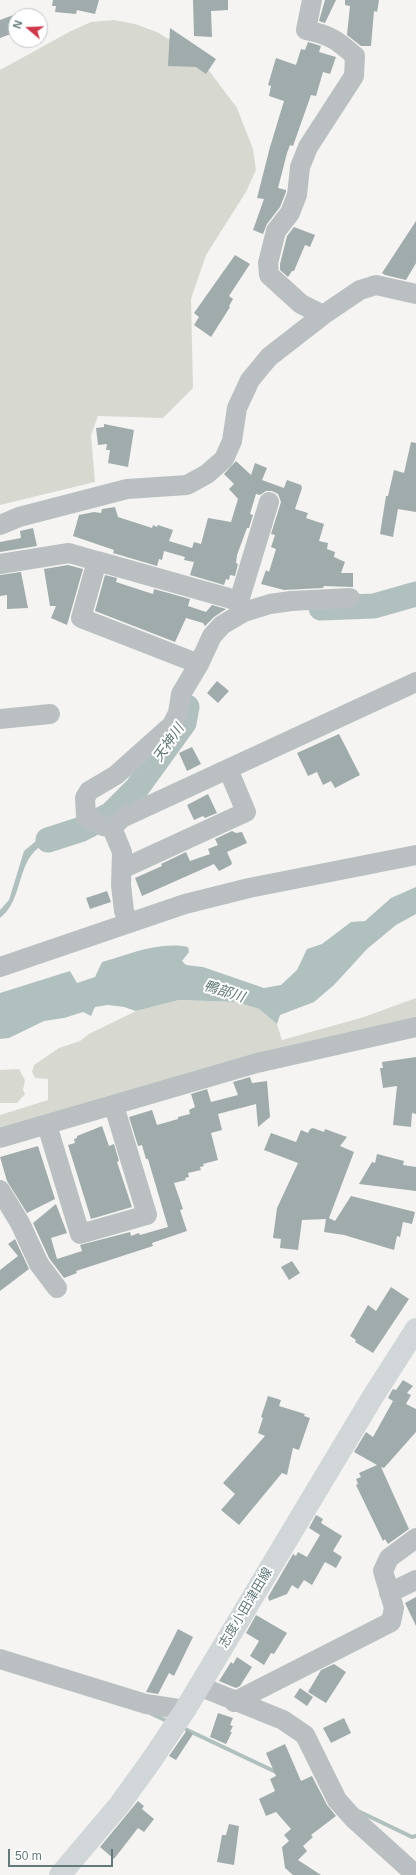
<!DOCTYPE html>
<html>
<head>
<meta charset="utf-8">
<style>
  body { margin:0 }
  #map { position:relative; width:416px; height:1875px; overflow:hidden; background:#f5f4f2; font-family:Arial,sans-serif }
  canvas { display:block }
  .north { position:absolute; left:8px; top:8px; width:40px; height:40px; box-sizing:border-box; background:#fff; border:1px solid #c1c9ca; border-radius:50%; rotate:289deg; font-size:11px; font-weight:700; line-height:16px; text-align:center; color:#63787a }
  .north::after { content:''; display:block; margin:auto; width:14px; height:18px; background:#ce394b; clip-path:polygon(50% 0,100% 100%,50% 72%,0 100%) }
  .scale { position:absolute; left:8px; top:1849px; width:105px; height:18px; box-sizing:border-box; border:2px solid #63787a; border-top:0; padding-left:5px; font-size:12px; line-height:14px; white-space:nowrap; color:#63787a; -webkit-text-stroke:3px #fff; paint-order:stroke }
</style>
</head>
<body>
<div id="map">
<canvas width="416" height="1875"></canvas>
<div class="north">N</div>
<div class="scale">50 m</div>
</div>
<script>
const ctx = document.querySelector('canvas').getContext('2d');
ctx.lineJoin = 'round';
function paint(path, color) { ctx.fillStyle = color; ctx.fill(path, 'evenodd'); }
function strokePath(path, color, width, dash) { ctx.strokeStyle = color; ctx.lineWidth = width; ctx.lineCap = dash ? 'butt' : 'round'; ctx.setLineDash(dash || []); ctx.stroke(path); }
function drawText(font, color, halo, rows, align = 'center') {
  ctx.font = font + ' Arial,"Noto Sans JP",sans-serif'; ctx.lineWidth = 4; ctx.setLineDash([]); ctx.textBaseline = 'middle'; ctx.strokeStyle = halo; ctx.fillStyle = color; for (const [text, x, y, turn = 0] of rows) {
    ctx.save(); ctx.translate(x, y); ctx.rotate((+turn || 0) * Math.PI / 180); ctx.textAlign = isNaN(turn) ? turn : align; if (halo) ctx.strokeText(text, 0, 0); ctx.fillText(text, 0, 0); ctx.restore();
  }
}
paint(new Path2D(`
  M114,20L135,24L157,32L175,43L193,57L210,72L237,108L253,149L256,170L246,192L206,255L191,299L193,388L163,418L98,416L91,435L95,482L0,505V70L71,31L91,22Z
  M416,998V1017L353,1032L0,1133V1115L48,1100V1079L35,1078L32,1072L34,1065L59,1048L80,1041L89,1034L136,1011L179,1000L237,1002L259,1009L277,1024L282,1040L364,1017Z
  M19,1069L25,1080L23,1090L25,1094L17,1103H0V1070Z`), '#d7d9d1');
paint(new Path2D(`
  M78,823L82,831C69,836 55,839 43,845C16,859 24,900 0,918V910L9,900L24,851L42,836Z
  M416,887V914L396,925L367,949L334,985L314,1002L280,1015L277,1024L259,1009L237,1002L179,1000L136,1011L124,1007L108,1005L95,1007L91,1016L83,1012L64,1018L44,1021L9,1038L0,1039V993L70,971L77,983L95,977L102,962C130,954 159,941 188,947L189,952L182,961L186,965L203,967L264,988L281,985L297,970L307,949L322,944L351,922L365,921L391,898Z`), '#b0c0be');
strokePath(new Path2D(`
  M152,1714L169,1722
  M181,1727L278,1773
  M358,1811L412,1837L416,1836`), '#b0c0be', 4);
strokePath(new Path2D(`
  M321,608L374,606L416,594
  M48,840L82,829L111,814L137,788L184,723L187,707`), '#b0c0be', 25);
paint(new Path2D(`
  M53,0H99L95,14L77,10L76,14L55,12L56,6H52Z
  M193,0H228V10L211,11L212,37L194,36Z
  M325,0H336L325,23L319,21Z
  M345,0H379L377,12L374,11L371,46H361L347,35L350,6L345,5Z
  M16,14V32L0,38V20Z
  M170,28L216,59L206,74L196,67L168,66Z
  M308,42L321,46L319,52L336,57L330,74L323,72L316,96L311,95L293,146L290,145L287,153L278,188L286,190V192L280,207L267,224L263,234L253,230L264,199L257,198L270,147L284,101L269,96L271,86L268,85L276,58L296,65L301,49L305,50Z
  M416,221V263L406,280L385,275L382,273Z
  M294,227L315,235L310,247L305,245L294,271H292L288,277L280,270V264L287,236Z
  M235,255L250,264L229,296L233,299L229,306L230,307L211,337L194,325L199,317L194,313Z
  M104,424L134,430L128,467L108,463L110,450H106L107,444L98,445L96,428L104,427Z
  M411,442L416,443V512L398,509L393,537L380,534L386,496H388L394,470L404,473Z
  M236,461L251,475L255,463L267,468L262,480L284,488L287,480L301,485L302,488L295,509L308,513L306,518L324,524L319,541L328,543L327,549L335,552L334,557L345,562L341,573H353V587L324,586L323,588L284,590L261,584L266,570L269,572L276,549L271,547L275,535L271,534L281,502L278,494L272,491H266L260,495L256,494L250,514L253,515L249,528H247L237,555L236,563L238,564L235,576L230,575L229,580L226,579L224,585L190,575L194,562L184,560L185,557L164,551L162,560L159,559L157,566L113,553L114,550L73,536L79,515L94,512L101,513L102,509L115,507L118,517L152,528L153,525L157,527L158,525L173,530L169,541L192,548L194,542L201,544L208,518L231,522L238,499L229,489L234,484L224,474Z
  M33,528L37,546L0,552V542L21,538L20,531Z
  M68,565L83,569L67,625L51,618L56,606H50L44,569Z
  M21,572L28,608L7,609V595L0,596V575Z
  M105,575L117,578L116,582L153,594L154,589L190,599L188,606L206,612L212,605L226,609L214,617L205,626L203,623L186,618L175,642L95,611Z
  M217,681L229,691L218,703L207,693Z
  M339,734L360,775L335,788L331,781L323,785L317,772L308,776L297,753Z
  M192,747L201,764L187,771L179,753Z
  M208,794L217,813L205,818L203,816L194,820L187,805Z
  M232,831L236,833L242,832L247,843L227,852L232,863L231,865L219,871L214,864L142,896L135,878L162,866L161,864L186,852L190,861L210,854L208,849L218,845L215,839Z
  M107,891L111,902L90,909L86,898Z
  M416,1057V1114L412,1113L411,1127L393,1125L397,1086L383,1088L380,1068H383L382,1062Z
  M250,1077L252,1083L267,1081L270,1117L258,1127L256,1104L218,1114L222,1130L211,1133L218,1160L203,1164L204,1166L200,1167L201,1170L188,1173L189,1177L185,1178L186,1180L174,1183L183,1209L180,1210L187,1231L152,1243L153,1246L76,1271L77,1273L64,1278L49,1258L33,1223L56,1204L67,1233L51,1238L57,1259L82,1251L80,1245L130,1232L131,1236L139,1233L140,1235L168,1227L148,1159H146L142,1145L138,1146L129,1117L152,1110L157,1125L178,1119V1117L190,1114L189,1110L195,1107L191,1094L207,1089L211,1102L238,1095L233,1082Z
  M102,1126L109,1146L114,1144L119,1161L117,1162L132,1207L91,1219L68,1145L75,1143L74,1139L77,1138V1136Z
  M313,1128L324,1132L325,1129L347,1137L340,1146L354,1152L329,1218L335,1221L351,1196L415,1212L412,1224L403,1222L400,1237L397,1236L394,1250L344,1235L324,1232L326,1219L302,1220L298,1250L280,1248L281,1239L273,1238L277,1208L298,1163L264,1150L271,1133L296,1142L301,1130L308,1133L310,1129Z
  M38,1146L55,1199L27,1213L7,1181L0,1157Z
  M377,1154L404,1161L403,1165L416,1167V1191L359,1184L372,1162L375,1163Z
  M15,1239L29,1269L0,1291V1270L18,1256L8,1244Z
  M292,1261L300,1273L289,1280L281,1267Z
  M391,1287L409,1299L373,1353L355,1342L356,1340L350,1336L368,1305L376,1311Z
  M403,1380L413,1386L407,1393L411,1395L406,1404L416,1409V1432L384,1468L381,1467L409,1529L388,1544L385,1539L383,1541L356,1485L358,1484L356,1479L361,1477L359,1473L377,1465L354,1452L366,1432L373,1437L393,1401L388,1398L391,1392L393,1389L396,1390Z
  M268,1396L281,1400L279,1406L305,1414L304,1416L310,1418L299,1450L293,1448L287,1475L282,1473L239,1525L221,1510L235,1494L223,1483L265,1436L258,1433L263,1418L261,1417Z
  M316,1515L323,1519L321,1523L342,1536L333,1551L342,1557L336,1568L325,1562L312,1585L304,1580L298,1589L292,1585L287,1594L269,1601L268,1597L293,1554L296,1556L298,1552L307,1557L320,1535L309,1528Z
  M416,1597V1626L405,1603Z
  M256,1615L287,1633L274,1654L271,1653L264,1665L250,1656L259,1641L246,1633Z
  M178,1629L193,1637L174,1676L169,1673L158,1694L146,1692Z
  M237,1657L252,1667L240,1686L236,1688L219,1681L231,1662L233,1664Z
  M334,1664L346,1672L326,1703L308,1692L321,1670Z
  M300,1688L313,1697L307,1706L294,1697Z
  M218,1713L233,1718L230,1725L233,1726L230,1732H232L226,1744L210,1737Z
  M344,1718L351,1733L331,1743L323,1728Z
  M187,1730L193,1734L176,1760L169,1756Z
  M285,1744L301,1781L312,1776L327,1805L336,1816L311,1835L313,1837L303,1846L307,1851L298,1860L321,1875H293L285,1868L282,1847L289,1841L284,1835L291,1829L276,1812L266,1816L259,1799L275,1791L270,1779L276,1776L266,1753Z
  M138,1801L144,1806L142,1809L154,1819L144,1832L138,1828L114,1859L100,1847Z
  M229,1824L239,1826L234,1865L217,1862L222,1835H226Z`), '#a0acac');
strokePath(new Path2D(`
  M312,0L306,30C330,35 337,40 355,56L354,76L308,147L300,167L297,195L290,213L276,231L268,263L269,275L301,304L323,315
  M0,525L19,517L127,489L187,485L207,474L224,459L232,441L237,408L250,380L269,357L323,315L360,290L376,285L416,294
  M97,561L239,601L269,502
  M0,564L69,553L97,561L81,618L199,664
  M0,719L50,714
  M112,828L122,818L416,682
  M122,869L246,812L228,769
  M129,923L124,911L121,885L122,852L112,828L103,826L86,817L85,798L89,791L116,775L172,725L178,713L181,694L199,664L212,636L222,625L244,612L270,604L291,601L350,598
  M0,967L185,904L249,888L416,855
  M47,1125L80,1234L147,1215L114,1106
  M0,1138L257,1063L416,1027
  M0,1190L20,1223L39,1264L57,1288
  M389,1593L416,1580
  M0,1659L146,1704L185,1710
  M199,1686L283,1720L305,1735L337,1800L354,1819L416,1875
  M234,1702L391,1622L394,1608L383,1571L389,1558L416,1538`), '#bac0c1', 20);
strokePath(new Path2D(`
  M60,1875L120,1804L153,1758L185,1710L372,1398L416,1329`), '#d1d6d8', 22);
drawText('13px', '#63787a', '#fff', [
  ["志度小田津田線",246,1608,-59]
]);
drawText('italic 14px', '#5e7673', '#fff', [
  ["天神川",169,743,-55],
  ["鴨部川",224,992,18]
]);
</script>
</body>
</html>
